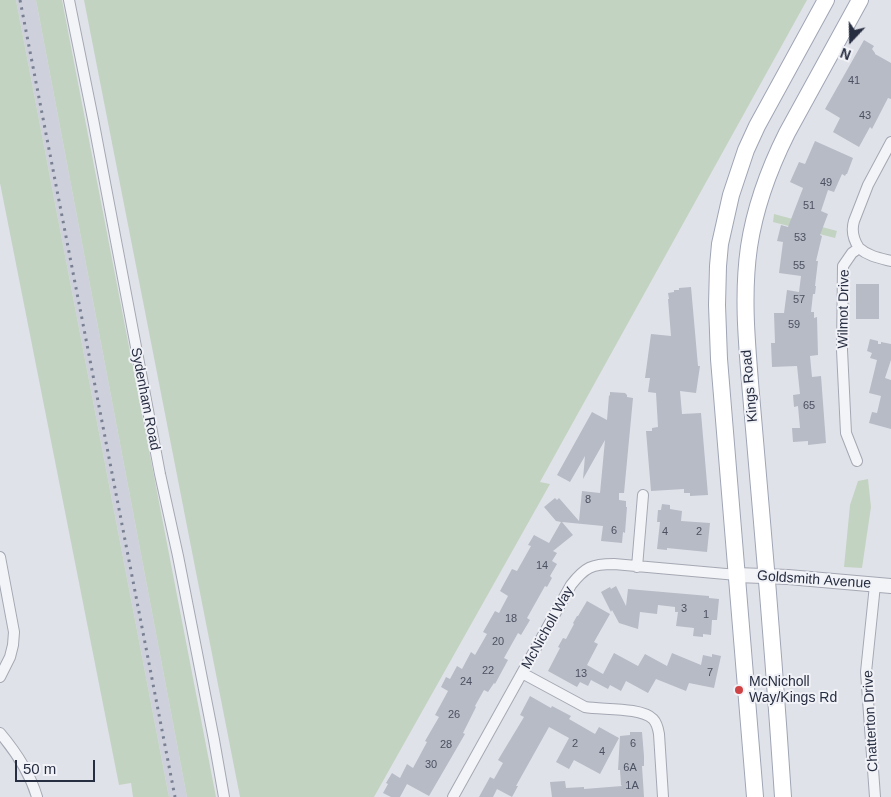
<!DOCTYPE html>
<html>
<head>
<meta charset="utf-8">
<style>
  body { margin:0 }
  #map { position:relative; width:891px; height:797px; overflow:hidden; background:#e0e2e9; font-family:Helvetica,sans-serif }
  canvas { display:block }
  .north { position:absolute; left:826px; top:15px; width:50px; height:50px; -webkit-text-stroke:4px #f0f2f7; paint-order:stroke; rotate:201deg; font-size:14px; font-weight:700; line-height:20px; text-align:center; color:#282e41 }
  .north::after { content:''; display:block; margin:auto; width:18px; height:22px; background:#282e41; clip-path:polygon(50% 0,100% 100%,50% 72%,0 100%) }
  .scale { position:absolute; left:15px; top:760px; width:80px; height:22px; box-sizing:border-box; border:2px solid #282e41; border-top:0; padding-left:6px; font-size:15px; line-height:18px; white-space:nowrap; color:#282e41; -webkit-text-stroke:4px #f0f2f7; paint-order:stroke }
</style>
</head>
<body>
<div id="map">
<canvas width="891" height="797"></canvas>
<div class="north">N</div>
<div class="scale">50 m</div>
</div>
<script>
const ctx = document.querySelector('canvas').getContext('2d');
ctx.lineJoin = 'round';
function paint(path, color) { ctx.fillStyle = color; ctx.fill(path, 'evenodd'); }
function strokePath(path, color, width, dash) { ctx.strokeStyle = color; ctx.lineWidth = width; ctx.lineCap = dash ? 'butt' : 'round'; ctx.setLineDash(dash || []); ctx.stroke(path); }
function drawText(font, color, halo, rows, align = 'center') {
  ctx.font = font + ' Helvetica,sans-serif'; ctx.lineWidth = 4; ctx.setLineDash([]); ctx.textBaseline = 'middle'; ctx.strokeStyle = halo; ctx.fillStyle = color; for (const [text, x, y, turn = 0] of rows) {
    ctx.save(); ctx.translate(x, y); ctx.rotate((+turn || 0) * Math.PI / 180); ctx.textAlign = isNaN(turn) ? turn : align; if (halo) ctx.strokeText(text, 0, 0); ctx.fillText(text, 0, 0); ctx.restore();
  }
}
paint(new Path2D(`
  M16,0H36L187,797H169Z`), '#ced1db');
paint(new Path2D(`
  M0,0H16L169,797H133L131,783L119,785L0,183Z
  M36,0H62L216,797H187Z
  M84,0H807L540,482L550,484L374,797H240Z
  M774,214L837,231L835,238L773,222Z
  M868,479L871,507L862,568L844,567L850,505L858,481Z`), '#c3d3c1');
paint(new Path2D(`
  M864,40L874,46L872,49L875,53V54L891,63V99L888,98L872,129L870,127L859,147L833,132L840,118L825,109Z
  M815,141L853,158L847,174H846L845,176L842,174L834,192L828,190L821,211L828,214L820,235L822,236L816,261H818L815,286H816L815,294H813L811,312H814V318L817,317L818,355L810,356L812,377L821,376L826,443L808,445V441L793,442L792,428H800L798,406L794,407L793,395L800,394L797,366L772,367L771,343H775L774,313H784L787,290L799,292L801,276L779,273L783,242L777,241L781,225L788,227L803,188L790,182L799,162L805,164Z
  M856,284H879V319H856Z
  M691,287L698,366H700L696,393L680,391L682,414L701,413L708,495L690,496V493H684V489L651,491L646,431H652V428L658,427L656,393L648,392L650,378H645L651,334L671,336L668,299H669L668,293L674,292V290H679V288Z
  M870,339L878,341V344H881V342L891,344V360L885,378L891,380V429L869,423L872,412L877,413L881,396L869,393L877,360L870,358L872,353L867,351Z
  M610,392L625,393L627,395V397L633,398L624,493H619V500L626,501V507H627L625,533L623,532L622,543L601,541L603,526L562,522L573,535L553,551L557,553L552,561L557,564L550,576L552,578L547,587L545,586L527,618L530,620L521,635L518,633L504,658L508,660L495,684L494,683L488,692L484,690L475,706L476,707L463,733L465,734L429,796L407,784L400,797H391L383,793L388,784L386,783L392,773L400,778L407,764L413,768L427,742L425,741L439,717L435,715L448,691L441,687L446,677L450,679L457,666L462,669L471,652L475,655L487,634L483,632L495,611L499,613L508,596L500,591L512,569L517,571L531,546L528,545L534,535L549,543L561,522L556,521L544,507L555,498L557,500L559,498L579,521L582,491L600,493L605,440L583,479L585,456L570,482L557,475L592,412L607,420L609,395L610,396Z
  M662,504L670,505V509L682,511L681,521L710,523L707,552L667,548V550L657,549L660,522H657L658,510H661Z
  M616,586L626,606L628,589L709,596V598L719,599L717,620H712L711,635L703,634V637L693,636L694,628L676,626L678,612H675V607L658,605L657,614L640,612L638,629L619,623L612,610L611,612L601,592L610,587L611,589Z
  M587,601L610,614L594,642L598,644L587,665L603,674L614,653L638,666L645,654L667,666L672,653L701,665L703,655L712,657V654L721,656L714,688L689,683L686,691L656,679L648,693L626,681L621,691L610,685L608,689L591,680L588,686L580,682L577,687L548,671L560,648L558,647L563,638L566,639L574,624L573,623L577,616H578Z
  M530,696L551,708L552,706L571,716L569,719L595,734L599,727L619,738L600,774L574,760L569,769L556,762L569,738L549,727L516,786H518L512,797L497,789L493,797H479L490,777L494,779L503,763L498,760L524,717L520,715Z
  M630,732H642L644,756V766H642L644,797H552L550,782L565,781L566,788L584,787V789L622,786L621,785L620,770H618L620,736L630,735Z`), '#b7bbc6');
const minor = new Path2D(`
  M69,0L93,119L160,474L178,556L214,740L224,797
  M859,248C868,256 879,258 891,261
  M857,461L846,433L842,350L843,266L852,253L859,248C853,239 851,231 854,221L868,185L891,142
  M0,557L14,632L13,645L10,657L0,677
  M637,567L643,495
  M875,585L866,672L875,797
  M522,673L585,707C602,710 641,707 653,719C657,723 658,728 659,734L663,797
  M0,733C16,752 30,773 37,797
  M453,797L571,585C585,567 592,564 614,564L737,575`);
const tertiary = new Path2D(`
  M737,575L788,577L891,586`);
const primary = new Path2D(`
  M755,797L719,359L717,305L718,266L720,244L731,195L746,150L757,126L826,0
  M783,797C777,705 770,614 762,522C758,479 755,437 751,394C747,345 742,296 749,247C755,207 769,169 787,133L860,0`);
strokePath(minor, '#a5a8b3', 12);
strokePath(tertiary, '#a5a8b3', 16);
strokePath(primary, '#9fa5b5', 18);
strokePath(minor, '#f3f4f7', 10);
strokePath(tertiary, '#f3f4f7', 14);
strokePath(primary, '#fff', 16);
strokePath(new Path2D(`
  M20,0L175,797`), '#798093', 3, [2.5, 5]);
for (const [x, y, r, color] of [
  [739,690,5,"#d04345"]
]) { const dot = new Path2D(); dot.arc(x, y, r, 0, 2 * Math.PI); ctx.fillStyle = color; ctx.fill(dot); strokePath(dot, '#f0f2f7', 2); }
drawText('11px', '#4c5162', null, [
  ["41",854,81],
  ["43",865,116],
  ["49",826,183],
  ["51",809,206],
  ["53",800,238],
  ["55",799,266],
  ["57",799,300],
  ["59",794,325],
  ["65",809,406],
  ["8",588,500],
  ["6",614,531],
  ["4",665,532],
  ["2",699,532],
  ["14",542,566],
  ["3",684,609],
  ["1",706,615],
  ["18",511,619],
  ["20",498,642],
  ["22",488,671],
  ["7",710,673],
  ["13",581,674],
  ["24",466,682],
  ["26",454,715],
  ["2",575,744],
  ["6",633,744],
  ["28",446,745],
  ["4",602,752],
  ["30",431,765],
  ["6A",630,768],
  ["1A",632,786]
]);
drawText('14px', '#282e41', '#f0f2f7', [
  ["Wilmot Drive",844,309,-89],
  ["Kings Road",750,386,-95],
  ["Sydenham Road",145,399,79],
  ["Goldsmith Avenue",814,580,4],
  ["McNicholl Way",548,628,-61],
  ["Chatterton Drive",871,721,-93]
]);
drawText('14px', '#282e41', '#f0f2f7', [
  ["McNicholl",749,682],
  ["Way/Kings Rd",749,698]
], 'left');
</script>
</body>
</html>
